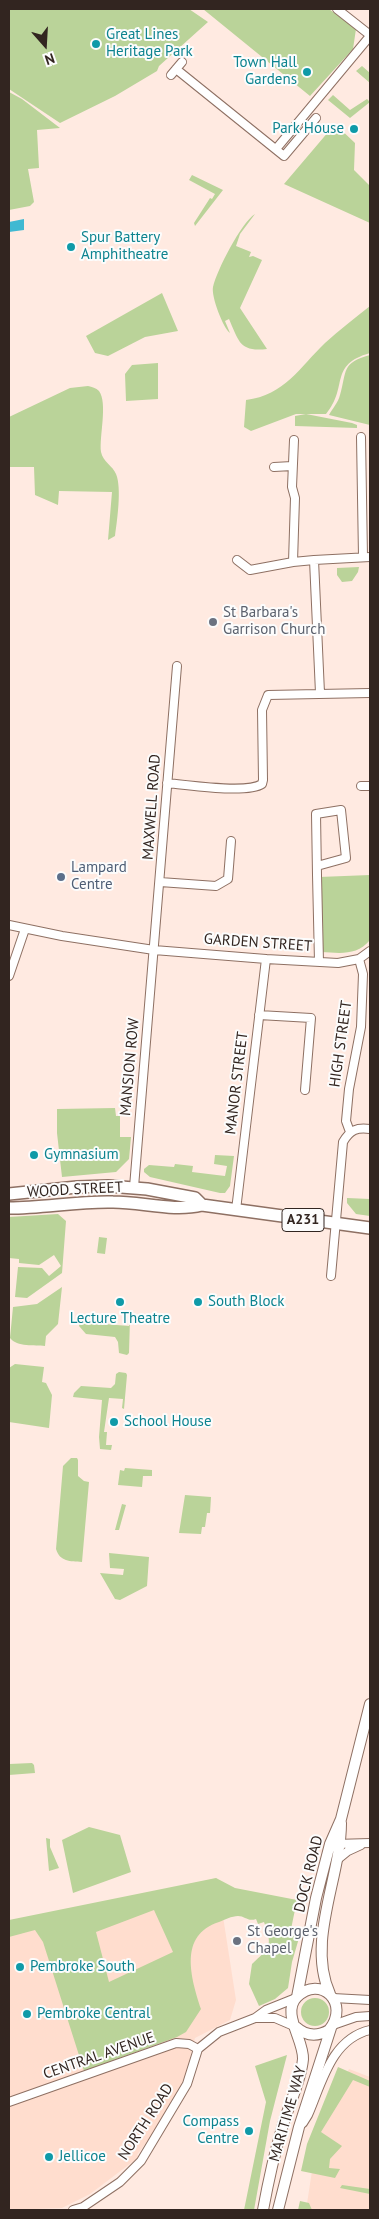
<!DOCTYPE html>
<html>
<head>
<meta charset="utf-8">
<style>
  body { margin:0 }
  #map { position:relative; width:379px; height:2219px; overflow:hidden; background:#ffeae1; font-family:"PT Sans",sans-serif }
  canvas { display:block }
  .frame { position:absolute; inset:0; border:10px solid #322520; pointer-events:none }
  .north { position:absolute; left:20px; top:20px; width:50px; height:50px; -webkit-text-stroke:4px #fcfcfc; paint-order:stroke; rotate:161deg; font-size:14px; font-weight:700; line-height:20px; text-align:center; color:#322520 }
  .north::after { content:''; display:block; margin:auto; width:18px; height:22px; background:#322520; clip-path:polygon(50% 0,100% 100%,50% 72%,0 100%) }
</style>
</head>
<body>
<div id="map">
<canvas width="379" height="2219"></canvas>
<div class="frame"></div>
<div class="north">N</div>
</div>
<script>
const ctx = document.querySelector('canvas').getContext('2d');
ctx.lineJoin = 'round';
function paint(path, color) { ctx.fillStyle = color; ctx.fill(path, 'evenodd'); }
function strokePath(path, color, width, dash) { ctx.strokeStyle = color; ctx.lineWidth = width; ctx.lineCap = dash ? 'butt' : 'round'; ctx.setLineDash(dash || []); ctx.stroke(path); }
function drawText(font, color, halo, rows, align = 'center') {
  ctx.font = font + ' "PT Sans",sans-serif'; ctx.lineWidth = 4; ctx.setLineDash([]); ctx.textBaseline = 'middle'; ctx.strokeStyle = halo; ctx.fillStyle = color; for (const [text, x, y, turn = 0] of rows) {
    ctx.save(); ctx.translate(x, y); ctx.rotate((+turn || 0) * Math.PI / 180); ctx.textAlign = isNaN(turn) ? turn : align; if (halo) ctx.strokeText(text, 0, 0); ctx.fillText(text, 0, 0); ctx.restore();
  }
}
paint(new Path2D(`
  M217,1878L236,2000L230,2020L195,2038L185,2078L156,2129L137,2155L139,2157L90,2194L62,2208L9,2210V1926L24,1920Z
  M349,2069L370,2077V2210H306L318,2132Z`), '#ffddce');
paint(new Path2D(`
  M9,9H189L208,22L159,66L157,71L115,96L60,123L9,89Z
  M203,9H329L356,29L353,49L310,96Z
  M362,66L370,73V83L356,71Z
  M9,92L22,99L60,128L37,130L39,168L28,169L34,202L30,206L9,210Z
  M333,95L350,110L367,99L370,102L350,118L328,100Z
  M335,124L355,143L354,170L370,186V223L284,184Z
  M192,175L223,190L195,226L194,223L210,198L212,199L215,194L189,180Z
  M255,214L240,234L236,246L251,252L249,257L253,256L262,260L240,308L267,349C240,352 239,342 229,319L225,321L230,333C223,328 211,296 213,287C217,270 241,223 255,214Z
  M162,293L178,331L145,337L108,356L95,353L86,336Z
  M370,306V353C328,365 349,387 326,414H296L251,431L244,427L246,400C285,395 299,368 325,343C339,330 355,318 370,306Z
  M370,355V425L329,415C332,409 338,403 340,395C347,371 341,363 370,355Z
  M158,363V399L126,401L125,374L132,365Z
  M88,386C92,387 96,388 99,391C108,403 99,437 101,452C103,462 113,466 116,474C122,488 117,521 115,536L108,540L112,492L59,491L58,505L35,495L34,467H10L9,461V417L70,388Z
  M306,414L352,423L357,425V428L295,426V416Z
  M359,567L358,572L352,581L342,582L337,575V568Z
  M370,875V940C357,956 340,953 321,952L319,877Z
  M115,1108L116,1116H120V1137H131L129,1159L116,1172L62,1177L57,1133V1109Z
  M215,1155L234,1156L230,1186L225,1193H220L150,1177L144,1172V1169L149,1165L174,1167L175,1164L193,1166L192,1172L225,1176L227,1166L214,1164Z
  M347,1198L370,1199V1216L356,1214L347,1203Z
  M58,1214L66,1221L62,1273L27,1298L15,1297L18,1267L42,1268L49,1276L61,1266L54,1255L39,1265L19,1263V1259L9,1258V1217Z
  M99,1237L107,1238L105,1254L97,1253Z
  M62,1287L58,1324L46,1336L45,1346C35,1345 17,1347 10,1338L13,1307L37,1304Z
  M130,1319L129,1353L127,1355L119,1353L118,1342L115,1337L86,1334L79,1326L80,1322L129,1326Z
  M15,1364L44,1367L42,1382L46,1383L52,1395L49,1428L9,1422V1368Z
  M119,1372L126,1373L127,1375L124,1409L122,1408L123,1399L109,1398L104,1432H107L106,1445H112L111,1450L100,1449L99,1437L102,1400L73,1397L74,1393L81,1386L111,1388L115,1384L116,1374Z
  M71,1458H77L78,1460V1476L84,1481L89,1482L82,1562C70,1561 60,1562 56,1549L63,1466Z
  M125,1468L152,1470V1476H143L142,1487L118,1485L120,1470L124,1471Z
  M185,1495L211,1497L210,1513H207L205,1527H202L201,1534L179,1533Z
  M122,1504L126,1505L119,1530H115Z
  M109,1553L149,1557L147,1586L120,1600L115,1599L100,1573L123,1575L124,1569L110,1568Z
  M32,1763L34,1765L35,1773L9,1775V1764Z
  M89,1827L120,1835L131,1872L73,1893L62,1840Z
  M46,1838L50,1839V1847L59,1868L49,1871Z
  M216,1878L235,1888L297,1900L290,1934L299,1938L292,1962L288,1988L275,1999L259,2006L249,1984L252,1964C270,1947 273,1947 264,1922L258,1924L256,1919C248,1922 245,1916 238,1916C232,1916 224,1920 219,1922C178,1935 191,1978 201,2009L186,2032L177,2037L84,2071L43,1942L35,1930L9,1937V1920ZM154,1910L173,1952L109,1982L96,1932Z
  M301 2012a14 14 0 1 1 28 0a14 14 0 1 1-28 0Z
  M287,2055L270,2121L254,2210H244L266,2102L255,2066Z
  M338,2067L370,2081V2087L353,2080L321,2132L342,2146L330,2159L329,2168L340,2169L335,2178L301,2171L307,2144Z
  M342,2185L370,2189V2194L340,2188Z
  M300,2201L309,2203L312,2210H298Z`), '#bad399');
paint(new Path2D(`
  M24,219V230L9,232V222Z`), '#40b9d2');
const street = new Path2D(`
  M337,9L370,35
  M176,69L284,156L316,118
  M171,75L182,62
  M276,149L370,36
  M361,437L363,557
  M274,467L292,466
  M237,560L250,570L293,562L314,560
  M293,562L295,498L292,487L294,440
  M320,693L314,560L370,557
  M167,783C187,785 247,794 262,784L263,780L262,710L268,695L370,693
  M361,786H370
  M317,866L346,858L341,810L316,814L317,875L319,962
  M160,882L216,886L228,879L231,841
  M9,925L62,936L154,950L266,959L338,963L359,959L370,951
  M9,976L25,929
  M259,1015L311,1018L305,1090
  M350,1132L346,1121L349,1089L361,1027L363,974L359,959
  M134,1187L177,666
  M236,1210L266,959
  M331,1276L343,1142C350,1130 357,1127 370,1129
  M335,1844L370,1843
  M337,1860L348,1851L361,1845
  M333,1998L370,2000
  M255,2018H275L296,2027
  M333,2025L356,2017L370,2016
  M9,2102L176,2043L189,2044L198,2049
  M303,2123L308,2115C322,2083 331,2039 370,2030
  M73,2210L83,2207L120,2182L141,2161L187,2084L198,2049L219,2032L255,2018L266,2010L296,1998`);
const secondary = new Path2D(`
  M330,1994C306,1941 341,1878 341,1823
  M297,1997L316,1898L330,1844L341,1819L370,1704
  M263,2210C268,2183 274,2155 282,2128C288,2106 301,2082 303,2059C304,2040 281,2013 297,1997C320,1974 351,2003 329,2030C317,2037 306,2036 296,2027
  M278,2210L299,2127L331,2028`);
const primary = new Path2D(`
  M9,1194L77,1187L108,1186L147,1189L195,1198L202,1205
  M9,1208C44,1208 78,1201 113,1202C143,1202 173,1212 202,1205L370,1228`);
strokePath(street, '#8e7063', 10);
strokePath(secondary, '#8e7063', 12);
strokePath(primary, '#8e7063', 14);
strokePath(street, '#fff', 8);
strokePath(secondary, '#fff', 10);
strokePath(primary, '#fff', 11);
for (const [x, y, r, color] of [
  [96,44,5,"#0f9aa8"],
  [307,72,5,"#0f9aa8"],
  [354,129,5,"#0f9aa8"],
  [71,247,5,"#0f9aa8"],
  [213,622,5,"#6b7280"],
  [61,877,5,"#5c6f8a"],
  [34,1155,5,"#0f9aa8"],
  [120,1302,5,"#0f9aa8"],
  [198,1302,5,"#0f9aa8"],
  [114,1422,5,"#0f9aa8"],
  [237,1941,5,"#6b7280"],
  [20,1967,5,"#0f9aa8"],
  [27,2014,5,"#0f9aa8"],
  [249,2131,5,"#0f9aa8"],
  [49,2157,5,"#0f9aa8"]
]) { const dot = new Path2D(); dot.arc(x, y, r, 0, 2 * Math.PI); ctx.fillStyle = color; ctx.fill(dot); strokePath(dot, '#fcfcfc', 2); }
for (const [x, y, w] of [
  [303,1220,42]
]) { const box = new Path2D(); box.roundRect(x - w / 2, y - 11.5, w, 23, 4); ctx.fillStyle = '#fcfcfc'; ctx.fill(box); strokePath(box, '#322520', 1); }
drawText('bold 14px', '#322520', null, [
  ["A231",303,1220]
]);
drawText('15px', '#0d838f', '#fcfcfc', [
  ["Great Lines",106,35],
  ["Heritage Park",106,52],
  ["Town Hall",297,63,"right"],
  ["Gardens",297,80,"right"],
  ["Park House",344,129,"right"],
  ["Spur Battery",81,238],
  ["Amphitheatre",81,255],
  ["Gymnasium",44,1155],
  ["South Block",208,1302],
  ["Lecture Theatre",120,1319,"center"],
  ["School House",124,1422],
  ["Pembroke South",30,1967],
  ["Pembroke Central",37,2014],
  ["Compass",239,2122,"right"],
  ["Centre",239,2139,"right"],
  ["Jellicoe",59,2157]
], 'left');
drawText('15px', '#5b616d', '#fcfcfc', [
  ["St Barbara's",223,613],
  ["Garrison Church",223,630],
  ["St George's",247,1932],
  ["Chapel",247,1949]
], 'left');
drawText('15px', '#322520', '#fcfcfc', [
  ["MAXWELL ROAD",152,807,-86],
  ["GARDEN STREET",258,943,4],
  ["HIGH STREET",341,1044,-82],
  ["MANSION ROW",130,1067,-85],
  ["MANOR STREET",237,1083,-83],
  ["WOOD STREET",75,1190,-3],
  ["DOCK ROAD",309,1874,-76],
  ["CENTRAL AVENUE",99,2056,-19],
  ["MARITIME WAY",288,2114,-74],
  ["NORTH ROAD",146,2122,-57]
]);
drawText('15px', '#4e5e75', '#fcfcfc', [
  ["Lampard",71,868],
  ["Centre",71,885]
], 'left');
</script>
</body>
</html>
